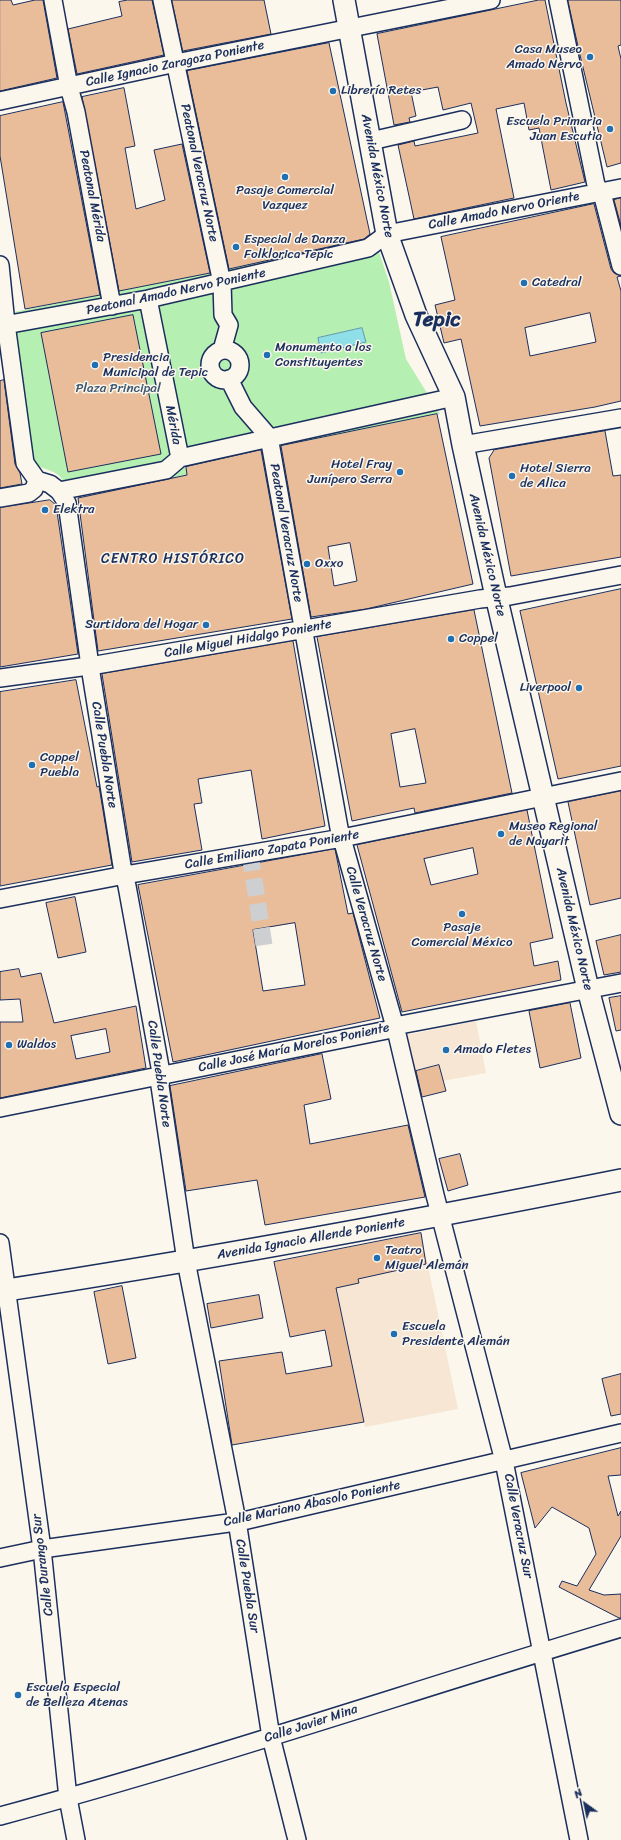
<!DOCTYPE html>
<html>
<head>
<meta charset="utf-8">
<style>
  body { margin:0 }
  #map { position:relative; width:621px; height:1840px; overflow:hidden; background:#fbf7ec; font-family:Sriracha,sans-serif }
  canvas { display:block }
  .north { position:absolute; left:565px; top:1784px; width:40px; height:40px; -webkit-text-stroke:3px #fbf7ec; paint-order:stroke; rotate:327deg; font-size:11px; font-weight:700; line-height:16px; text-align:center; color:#1b2f5e }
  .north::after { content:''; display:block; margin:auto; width:14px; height:18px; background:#1b2f5e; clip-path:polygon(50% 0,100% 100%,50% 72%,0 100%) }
</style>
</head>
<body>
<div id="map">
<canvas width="621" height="1840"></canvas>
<div class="north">N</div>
</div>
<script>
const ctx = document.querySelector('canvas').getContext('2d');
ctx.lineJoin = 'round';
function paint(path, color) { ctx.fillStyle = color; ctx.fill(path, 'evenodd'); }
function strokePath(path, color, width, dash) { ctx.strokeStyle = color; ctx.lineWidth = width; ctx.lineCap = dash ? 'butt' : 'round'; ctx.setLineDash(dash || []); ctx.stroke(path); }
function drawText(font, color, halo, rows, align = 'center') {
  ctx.font = font + ' Sriracha,sans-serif'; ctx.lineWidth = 3; ctx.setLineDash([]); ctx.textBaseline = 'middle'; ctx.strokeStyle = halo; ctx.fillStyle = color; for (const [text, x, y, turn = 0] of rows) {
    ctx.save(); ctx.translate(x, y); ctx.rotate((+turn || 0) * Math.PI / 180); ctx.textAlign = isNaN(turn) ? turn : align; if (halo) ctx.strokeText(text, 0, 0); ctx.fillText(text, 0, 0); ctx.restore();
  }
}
paint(new Path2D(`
  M476,1021L486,1073L443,1081L439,1065L415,1071L406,1035Z
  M421,1233L458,1409L365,1427L328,1252Z`), '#f6e6d3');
paint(new Path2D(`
  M370,237L375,240L389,282L406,359L440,414L186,465L187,475L69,497C62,470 56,474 33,464L9,313L225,270Z`), '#b6efb2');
const water = new Path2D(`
  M362,328L366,342L321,353L318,338Z`);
paint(water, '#8edfe7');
strokePath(water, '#6099b0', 1);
const building = new Path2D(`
  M0,0H11L13,5L35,0H43L57,78L0,91Z
  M128,0H152L164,55L77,74L68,29L122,16L119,2Z
  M172,0H264L271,34L183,51Z
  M539,0H545L566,103L585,182L551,190L539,128L529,130L524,103L496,109L514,198L414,219L398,145L414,141L415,146L478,133L471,103L443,110L438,87L411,92L416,116L409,118L410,122L394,125L377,34Z
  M568,0H621V45L618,46L621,59V163L607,167L580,55Z
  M329,43L370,234L364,239L229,269L187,71Z
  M124,88L135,146L125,148L136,209L165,200L154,150L182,144L210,273L119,291L82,97Z
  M63,102L100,295L25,309L0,156V116Z
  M621,198V226L614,200Z
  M594,204L611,269L614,273L621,276L617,277L621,291V401L595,407L480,426L461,339L444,343L435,305L455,300L441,237ZM590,313L596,342L530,356L525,328Z
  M133,315L161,454L68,472L41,333Z
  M4,380L15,464L20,473L22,484L0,488V381Z
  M437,414L473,584L366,609L311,617L281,446ZM350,543L357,581L334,586L328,547Z
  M605,431L613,476L621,475V557L511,576L489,458L494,450Z
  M261,450L292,619L98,651L78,498L187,475L186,467Z
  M50,500L56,505L78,654L0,667V508Z
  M621,589V766L558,779L520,611Z
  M474,610L512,793L415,813L414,808L352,821L317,637ZM415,729L426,783L400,787L391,734Z
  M293,641L325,826L262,839L251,770L198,779L202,803L194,804L202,850L132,862L102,674Z
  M76,680L97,787L99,786L112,865L0,886V692Z
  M621,791V898L590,905L568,802Z
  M527,810L553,938L530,943L534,966L558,961L561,980L402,1012L357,845ZM473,848L478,874L431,885L424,859Z
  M335,849L348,914L353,913L380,1018L173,1062L138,885ZM295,923L305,985L263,991L253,930Z
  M75,897L86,952L58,958L46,903Z
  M621,935V972L604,975L596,941Z
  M19,969L21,977L41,973L54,1023L136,1006L146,1068L0,1098V1022H23L20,999L0,1000V972ZM106,1029L110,1052L76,1059L71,1036Z
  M621,996V1030L616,1031L609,998Z
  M570,1003L581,1058L540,1068L529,1011Z
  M322,1054L331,1099L304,1105L310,1144L408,1125L425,1197L265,1225L257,1180L186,1191L170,1086Z
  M439,1065L446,1091L422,1097L416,1071Z
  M460,1154L468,1185L448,1191L439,1159Z
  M421,1233L426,1264L358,1279L359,1283L336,1288L364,1422L232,1445L219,1361L282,1352L286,1374L332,1366L325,1330L290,1337L274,1262Z
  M122,1286L136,1358L108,1364L94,1292Z
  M259,1295L263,1318L211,1328L207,1304Z
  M621,1374V1414L611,1416L602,1379Z
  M621,1448V1475L608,1476L618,1516L621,1511V1536L589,1590L604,1595L621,1594V1618H619L559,1587L562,1581L577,1586L596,1554L589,1528L552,1507L535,1528L521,1473Z`);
paint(building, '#eabd9a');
strokePath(building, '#1b2f5e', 1);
strokePath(new Path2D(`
  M250,854L264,945`), '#cecfd0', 17, [17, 8]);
const minor = new Path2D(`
  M53,0L69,87L76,112L112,306
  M162,0L222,283L223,315L229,325L222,350
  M558,0L596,185L602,193L621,266
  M0,101L176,63L491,0
  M371,141L462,120
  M0,265L6,324L25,463L37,480L50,484L59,491L67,503L91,673L122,866L127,886L160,1067L161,1076L160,1086L186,1261L237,1521L271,1737L297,1840
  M148,299L180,458
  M0,326L148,299L368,248L387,234L621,188
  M210 365a15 15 0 1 1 30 0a15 15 0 1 1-30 0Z
  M229,379L243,407L269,437L339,828L397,1034L435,1195L504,1461L579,1840
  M463,445L621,418
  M59,491L166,470L180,458L454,397
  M0,498L29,493L34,489L37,480
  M0,678L96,665L480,599L510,596L621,575
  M0,899L125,875L342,838L621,781
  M0,1108L387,1030L400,1025L621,983
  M0,1243L42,1549L68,1798L76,1840
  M0,1558L42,1549L243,1521L621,1433
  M0,1816C209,1760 414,1690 621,1628`);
const major = new Path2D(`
  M344,0L387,234L416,315L454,397L463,445L494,587L588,989L621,1114
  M0,1291C208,1259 415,1221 621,1180`);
strokePath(minor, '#1b2f5e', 20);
strokePath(major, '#1b2f5e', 24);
strokePath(minor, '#fbf7ec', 17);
strokePath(major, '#fbf7ec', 21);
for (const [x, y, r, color] of [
  [590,57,4,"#1f6fb2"],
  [333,91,4,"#1f6fb2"],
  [610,129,4,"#1f6fb2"],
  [285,177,4,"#1f6fb2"],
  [236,247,4,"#1f6fb2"],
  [524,283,4,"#1f6fb2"],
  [267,355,4,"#1f6fb2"],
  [95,365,4,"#1f6fb2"],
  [400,472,4,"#1f6fb2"],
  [512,476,4,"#1f6fb2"],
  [45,510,4,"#1f6fb2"],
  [307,564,4,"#1f6fb2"],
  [206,625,4,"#1f6fb2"],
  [451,639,4,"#1f6fb2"],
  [579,688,4,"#1f6fb2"],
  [32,765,4,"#1f6fb2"],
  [501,834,4,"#1f6fb2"],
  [462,914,4,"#1f6fb2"],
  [9,1045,4,"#1f6fb2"],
  [446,1050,4,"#1f6fb2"],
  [377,1258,4,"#1f6fb2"],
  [394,1334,4,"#1f6fb2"],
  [18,1695,4,"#1f6fb2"]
]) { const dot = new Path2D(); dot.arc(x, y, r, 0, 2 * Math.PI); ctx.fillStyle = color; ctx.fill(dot); strokePath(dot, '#fbf7ec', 1.5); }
drawText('13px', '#1b2f5e', '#fbf7ec', [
  ["Casa Museo",582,50,"right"],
  ["Amado Nervo",582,65,"right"],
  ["Librería Retes",341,91],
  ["Escuela Primaria",602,122,"right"],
  ["Juan Escutia",602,137,"right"],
  ["Pasaje Comercial",285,191,"center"],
  ["Vazquez",285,206,"center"],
  ["Especial de Danza",244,240],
  ["Folklorica Tepic",244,255],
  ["Catedral",532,283],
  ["Monumento a los",275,348],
  ["Constituyentes",275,363],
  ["Presidencia",103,358],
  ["Municipal de Tepic",103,373],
  ["Hotel Fray",392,465,"right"],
  ["Junípero Serra",392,480,"right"],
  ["Hotel Sierra",520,469],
  ["de Alica",520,484],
  ["Elektra",53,510],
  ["Oxxo",315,564],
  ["Surtidora del Hogar",198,625,"right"],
  ["Coppel",459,639],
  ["Liverpool",571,688,"right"],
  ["Coppel",40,758],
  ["Puebla",40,773],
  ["Museo Regional",509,827],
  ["de Nayarit",509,842],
  ["Pasaje",462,928,"center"],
  ["Comercial México",462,943,"center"],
  ["Waldos",17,1045],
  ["Amado Fletes",454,1050],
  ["Teatro",385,1251],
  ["Miguel Alemán",385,1266],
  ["Escuela",402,1327],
  ["Presidente Alemán",402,1342],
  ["Escuela Especial",26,1688],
  ["de Belleza Atenas",26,1703]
], 'left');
drawText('13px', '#1b2f5e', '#fbf7ec', [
  ["Calle Ignacio Zaragoza Poniente",175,64,-12],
  ["Peatonal Veracruz Norte",199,173,78],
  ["Avenida México Norte",377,176,79],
  ["Peatonal Mérida",92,196,79],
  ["Calle Amado Nervo Oriente",504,211,-11],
  ["Peatonal Amado Nervo Poniente",176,292,-12],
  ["Mérida",173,425,79],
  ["Peatonal Veracruz Norte",286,533,80],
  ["Avenida México Norte",487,555,77],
  ["Calle Miguel Hidalgo Poniente",248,639,-10],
  ["Calle Puebla Norte",104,755,81],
  ["Calle Emiliano Zapata Poniente",272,850,-10],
  ["Calle Veracruz Norte",366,924,74],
  ["Avenida México Norte",574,929,77],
  ["Calle José María Morelos Poniente",294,1048,-12],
  ["Calle Puebla Norte",159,1074,82],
  ["Avenida Ignacio Allende Poniente",311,1239,-10],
  ["Calle Mariano Abasolo Poniente",312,1504,-12],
  ["Calle Veracruz Sur",518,1526,79],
  ["Calle Durango Sur",43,1565,-97],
  ["Calle Puebla Sur",247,1586,81],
  ["Calle Javier Mina",311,1724,-18]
]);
drawText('13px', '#3a556f', '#fbf7ec', [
  ["Plaza Principal",118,389]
]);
ctx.letterSpacing = '1px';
drawText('14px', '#1b2f5e', '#fbf7ec', [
  ["CENTRO HISTÓRICO",173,559]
]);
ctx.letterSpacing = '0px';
drawText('bold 21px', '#1b2f5e', '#fbf7ec', [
  ["Tepic",437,321]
]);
</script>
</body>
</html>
